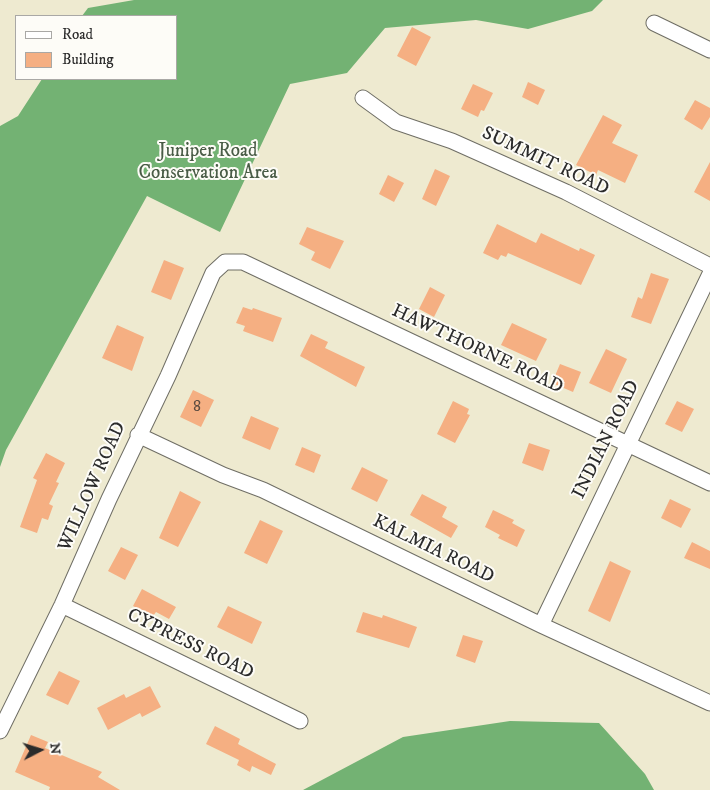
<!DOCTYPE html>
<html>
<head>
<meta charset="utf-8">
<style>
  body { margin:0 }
  #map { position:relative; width:710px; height:790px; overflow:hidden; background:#eeead0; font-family:"IM FELL DW Pica",serif }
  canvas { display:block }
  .legend { position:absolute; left:15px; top:15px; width:162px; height:65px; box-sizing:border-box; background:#fdfcf7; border:1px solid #a9a8a5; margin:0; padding:6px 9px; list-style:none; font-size:15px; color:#2b2b2b }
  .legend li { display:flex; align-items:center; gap:10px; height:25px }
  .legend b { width:25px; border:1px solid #a9a8a5 }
  .north { position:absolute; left:15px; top:725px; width:50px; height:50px; -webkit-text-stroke:4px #fdfcf7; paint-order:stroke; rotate:85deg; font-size:14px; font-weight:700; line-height:20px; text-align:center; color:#2b2b2b }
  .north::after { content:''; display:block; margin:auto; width:18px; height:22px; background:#2b2b2b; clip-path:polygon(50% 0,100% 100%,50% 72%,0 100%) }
</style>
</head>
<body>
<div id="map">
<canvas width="710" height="790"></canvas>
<ul class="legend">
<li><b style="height:6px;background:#fff"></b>Road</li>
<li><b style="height:14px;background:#f5af82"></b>Building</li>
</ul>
<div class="north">N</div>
</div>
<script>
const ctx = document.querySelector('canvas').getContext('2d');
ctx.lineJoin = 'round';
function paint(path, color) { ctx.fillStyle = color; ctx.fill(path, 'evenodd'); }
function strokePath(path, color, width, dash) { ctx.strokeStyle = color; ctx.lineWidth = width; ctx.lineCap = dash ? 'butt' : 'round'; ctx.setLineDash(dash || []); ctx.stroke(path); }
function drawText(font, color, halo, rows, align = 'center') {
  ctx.font = font + ' "IM FELL DW Pica",serif'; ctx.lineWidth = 4; ctx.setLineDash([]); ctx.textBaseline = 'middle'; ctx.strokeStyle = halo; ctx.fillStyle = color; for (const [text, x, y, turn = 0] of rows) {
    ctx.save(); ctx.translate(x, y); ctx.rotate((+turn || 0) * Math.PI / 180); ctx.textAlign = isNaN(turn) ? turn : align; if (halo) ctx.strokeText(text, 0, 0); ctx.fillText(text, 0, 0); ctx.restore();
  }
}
paint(new Path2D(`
  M134,0H603L592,11L528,29L476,20L385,28L347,73L290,84L220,232L147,196L6,450L0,467V126L18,116L42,79H176V16H82L88,8Z
  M510,721L599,723L645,774L654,790H303L403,737Z`), '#73b273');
paint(new Path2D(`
  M412,27L431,37L416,66L397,56Z
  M528,82L545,90L538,105L522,97Z
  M473,84L493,93L484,111L481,110L478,117L461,109Z
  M695,100L710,108V117L702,130L684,119Z
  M603,115L622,125L612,143L638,155L625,183L598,170L596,175L576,165Z
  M710,162V201L694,192Z
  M435,169L450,176L436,206L422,199Z
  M388,175L404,183L394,202L379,194Z
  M497,224L536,243L541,233L579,251L580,248L595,255L581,285L508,253L506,257L501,255L498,260L483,253Z
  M307,227L344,241L330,269L311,260L315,252L299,244Z
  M164,260L184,268L171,300L151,292Z
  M651,273L669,279L651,324L631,317L638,297L642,299Z
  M430,287L445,295L434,317L419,309Z
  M243,307L252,310L253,308L282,318L273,342L243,331L245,326L236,323Z
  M512,323L547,339L536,361L501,345Z
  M117,325L144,337L132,371L102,358Z
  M311,334L328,342L325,348L365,367L356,387L300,356Z
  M606,349L627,359L611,393L589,383Z
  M560,364L581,372L573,392L552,383Z
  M193,390L214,400L201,427L180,417Z
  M453,401L469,409L467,414L470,415L455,443L437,434Z
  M677,401L694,409L682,432L665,424Z
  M251,416L279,428L270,450L242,438Z
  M529,443L550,450L543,471L522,463Z
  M302,447L321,455L314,473L295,465Z
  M46,453L65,463L56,482L59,483L49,504L53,506L48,520L42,518L37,533L20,527L37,480L33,478Z
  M362,467L388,480L377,502L351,489Z
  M180,491L201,502L178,547L159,538Z
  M422,494L447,507L442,517L458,526L451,538L410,515Z
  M670,499L691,509L681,528L661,518Z
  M493,510L514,520L512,523L525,530L517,547L498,538L500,535L485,527Z
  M260,520L283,531L267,564L244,553Z
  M692,542L710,551V569L684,558Z
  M121,547L138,555L125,580L108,571Z
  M610,561L631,571L610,622L588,611Z
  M142,589L176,607L169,619L156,612L153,616L133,606Z
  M228,606L262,622L252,644L217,627Z
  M363,612L382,618L383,615L417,627L409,648L356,632Z
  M463,635L483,641L475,663L456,656Z
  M59,671L80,681L68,705L46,695Z
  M150,686L161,707L142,717L140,713L108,730L97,708L124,694L126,698Z
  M215,726L240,739L238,744L276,764L271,775L252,766L250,772L237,765L239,760L206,744Z
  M31,735L48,742L45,748L102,772L98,777L120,790H49L50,787L15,772Z`), '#f5af82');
const minor = new Path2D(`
  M654,23L710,50
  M363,98L396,122L452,141L566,192L710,266
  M138,435L223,475L263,490L541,625L710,703
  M62,605L300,721
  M541,625L710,274
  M0,731L62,605L109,499L168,376L213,273L225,262H243L710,483`);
strokePath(minor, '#6f6e65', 17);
strokePath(minor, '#fff', 15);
drawText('16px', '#5e4c41', null, [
  ["8",197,408]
]);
drawText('19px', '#495c46', '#fdfcf7', [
  ["Juniper Road",208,152],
  ["Conservation Area",208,174]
]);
drawText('19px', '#2b2b2b', '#fdfcf7', [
  ["SUMMIT ROAD",545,162,25],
  ["HAWTHORNE ROAD",477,350,25],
  ["INDIAN ROAD",607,440,-64],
  ["WILLOW ROAD",93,487,-66],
  ["KALMIA ROAD",433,550,26],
  ["CYPRESS ROAD",190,645,26]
]);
</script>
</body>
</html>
